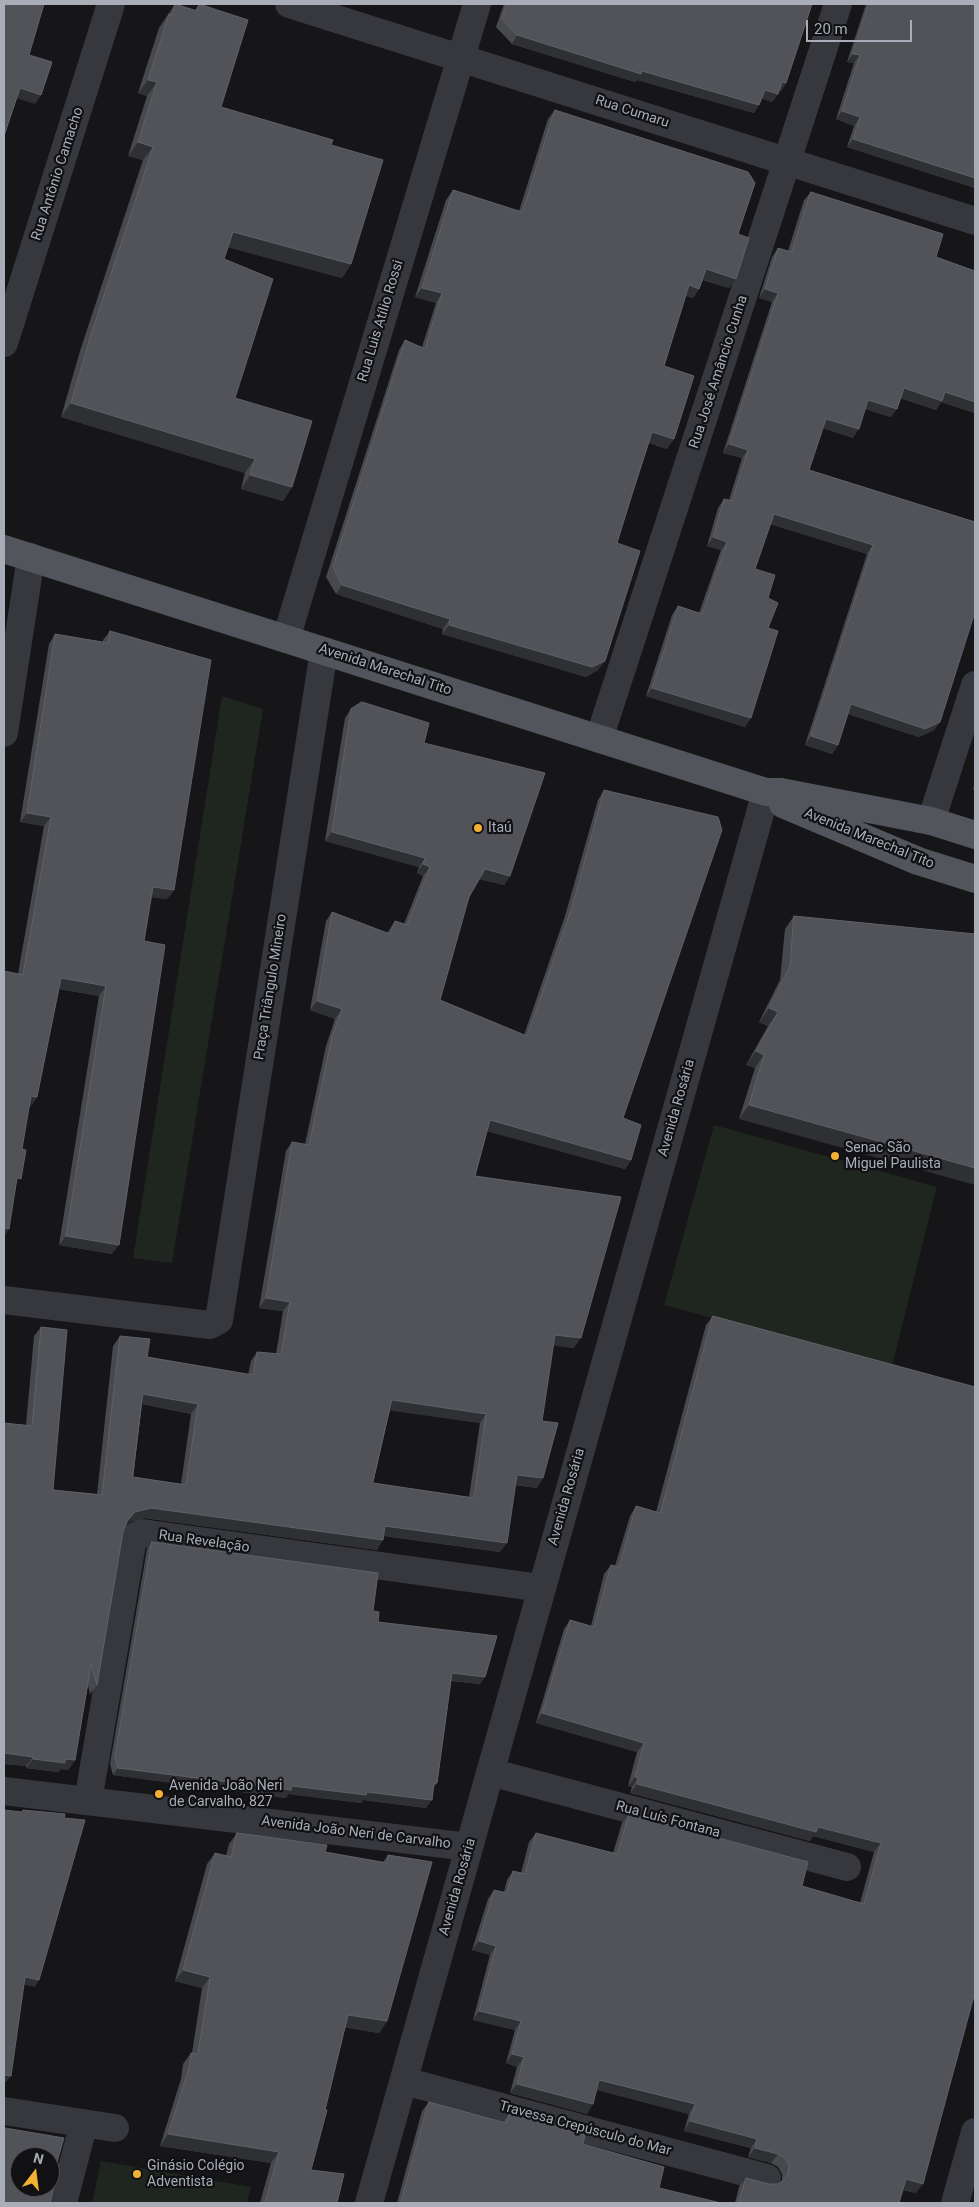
<!DOCTYPE html>
<html>
<head>
<meta charset="utf-8">
<style>
  body { margin:0 }
  #map { position:relative; width:979px; height:2207px; overflow:hidden; background:#161618; font-family:Roboto,sans-serif }
  canvas { display:block }
  .frame { position:absolute; inset:0; border:5px solid #a8adb8; pointer-events:none }
  .north { position:absolute; left:10px; top:2147px; width:50px; height:50px; box-sizing:border-box; background:#111113; border:1px solid #4d4f55; border-radius:50%; rotate:15deg; font-size:14px; font-weight:700; line-height:20px; text-align:center; color:#a8adb8 }
  .north::after { content:''; display:block; margin:auto; width:18px; height:22px; background:#f2b134; clip-path:polygon(50% 0,100% 100%,50% 72%,0 100%) }
  .scale { position:absolute; left:806px; top:20px; width:106px; height:22px; box-sizing:border-box; border:2px solid #a8adb8; border-top:0; padding-left:6px; font-size:15px; line-height:18px; white-space:nowrap; color:#a8adb8; -webkit-text-stroke:4px #111113; paint-order:stroke }
</style>
</head>
<body>
<div id="map">
<canvas width="979" height="2207"></canvas>
<div class="frame"></div>
<div class="north">N</div>
<div class="scale">20 m</div>
</div>
<script>
const ctx = document.querySelector('canvas').getContext('2d');
ctx.lineJoin = 'round';
function paint(path, color) { ctx.fillStyle = color; ctx.fill(path, 'evenodd'); }
function strokePath(path, color, width, dash) { ctx.strokeStyle = color; ctx.lineWidth = width; ctx.lineCap = dash ? 'butt' : 'round'; ctx.setLineDash(dash || []); ctx.stroke(path); }
function drawText(font, color, halo, rows, align = 'center') {
  ctx.font = font + ' Roboto,sans-serif'; ctx.lineWidth = 4.5; ctx.setLineDash([]); ctx.textBaseline = 'middle'; ctx.strokeStyle = halo; ctx.fillStyle = color; for (const [text, x, y, turn = 0] of rows) {
    ctx.save(); ctx.translate(x, y); ctx.rotate((+turn || 0) * Math.PI / 180); ctx.textAlign = isNaN(turn) ? turn : align; if (halo) ctx.strokeText(text, 0, 0); ctx.fillText(text, 0, 0); ctx.restore();
  }
}
paint(new Path2D(`
  M222,696L263,709L172,1263L133,1258Z
  M714,1125L937,1187L892,1367L664,1305Z
  M101,2161L251,2187L247,2203H92Z`), '#1e261f');
strokePath(new Path2D(`
  M289,4L975,221
  M4,343L111,4
  M286,639L477,4
  M4,733L31,557
  M599,739L838,4
  M931,821L975,685
  M4,1300L210,1325L219,1320L324,651
  M490,1772L847,1867
  M4,1791L469,1847
  M88,1801L132,1544L135,1536L142,1533L541,1588
  M404,2081L767,2178
  M4,2111L115,2128
  M63,2203L84,2123
  M369,2203L766,792
  M955,2203L975,2132`), '#37383d', 28);
strokePath(new Path2D(`
  M4,549L766,792H781L931,821L975,835
  M783,804L918,861L975,879`), '#53555c', 28);
paint(new Path2D(`
  M175,4L195,10L199,4L221,107L331,145L351,264L342,278L228,247L224,259L235,398L292,487L283,501L241,489L245,473L61,417L80,351L143,160L128,156L147,96L138,93L159,28Z
  M504,4H812L786,83L781,91H779L778,94L772,102L762,98L754,113L637,80L635,82L512,44L496,27Z
  M866,4H975V188L847,147L854,126L836,119L854,63L847,62Z
  M555,110L738,234L729,288L703,280L699,289L693,298L686,296L664,366L667,449L649,443L617,543L598,670L586,677L442,634L443,629L336,594L326,577L399,350L405,340L422,347L436,303L415,297L446,200L453,190L519,211L548,119Z
  M811,192L936,257L975,271V413L941,402L936,410L900,398L891,417L865,409L853,438L823,428L809,470L975,522L940,722L934,730L919,737L848,714L838,745L832,754L805,745L867,554L770,524L755,569L768,598V628L745,727L646,696L672,615L678,606L699,613L721,550L707,546L718,508L724,499L729,500L742,458L723,453L772,302L759,298L772,257L778,248L788,251L804,200Z
  M110,631L174,890L167,899L151,897L144,941L112,1254L59,1245L99,996L59,989L37,1097L30,1107H29L16,1185L18,974L44,826L20,822L49,644L55,634L103,642V640Z
  M351,709L424,743L510,876L504,885L479,879L469,897L440,1000L524,1035L565,916L598,800L604,790L623,1118L631,1160L625,1169L487,1131L475,1176L574,1348L553,1345L542,1421L537,1488L515,1485L500,1552L384,1536L377,1550L144,1518L129,1522L126,1525L123,1532L97,1685L90,1694L88,1685L75,1760L68,1770L61,1769L58,1772L26,1768V1766L4,1764V1423L26,1425L34,1336L41,1327L53,1490L97,1494L113,1346L120,1336L147,1357L248,1375L251,1361L257,1352L276,1354L283,1311L259,1308L286,1151L292,1142L305,1144L326,1046L335,1019L310,1010L326,921L332,912L387,933L395,921L404,924L423,876L417,873L419,867L325,841L345,718ZM142,1404L191,1414L181,1484L133,1477ZM390,1410L480,1423L469,1497L373,1483Z
  M975,782V793L973,789Z
  M794,916L975,934L739,1119L755,1068L746,1065L768,1026L759,1022L780,980L785,929Z
  M713,1316L975,1387L916,2193L903,2190L899,2203H735L739,2187L746,2178L769,2184H778L782,2181V2174L778,2167L771,2163L748,2157L751,2148L684,2131L689,2114L597,2090L587,2114L510,2093L517,2067L506,2063L515,2030L473,2020L490,1955L472,1950L488,1899L494,1890L504,1892L507,1880L513,1871L521,1873L529,1842L536,1833L613,1853L622,1823L629,1814L802,1886L860,1903L874,1852L813,1836L810,1841L630,1793L632,1787L628,1786L637,1752L536,1723L564,1629L570,1620L591,1626L604,1574L611,1565L615,1566L630,1516L636,1506L656,1512L706,1325Z
  M152,1542L373,1611L378,1622L480,1684L451,1681L437,1783L433,1788L426,1808L363,1800L361,1803L288,1794L286,1798L113,1775L110,1764L147,1549Z
  M237,1833L325,1852L383,1862L388,1855L387,2021L379,2033L345,2027L311,2170L337,2203H260L271,2163L160,2146L181,2079L183,2064L191,2053H192L202,1988L175,1981L207,1864L215,1853L226,1856L229,1844Z
  M429,2102L503,2122L509,2114L583,2144L659,2188L721,2203H397L422,2111Z`), '#47494d');
paint(new Path2D(`
  M517,35L759,105L754,113L637,80L635,82L512,44Z
  M853,54L860,55L854,63L847,62Z
  M148,80L157,82L147,96L138,93Z
  M782,82L786,83L781,91L776,90Z
  M20,88L41,95L35,104L13,97Z
  M765,90L778,94L772,102L759,98Z
  M842,111L860,117L854,126L836,119Z
  M853,139L975,178V188L847,147Z
  M138,142L153,147L143,160L128,156Z
  M233,232L351,264L342,278L223,246Z
  M706,269L736,279L729,288L699,278Z
  M689,285L699,289L693,298L682,295Z
  M422,288L442,293L436,303L415,297Z
  M765,289L778,293L772,302L759,298Z
  M904,388L945,392L975,402V413L941,402L936,410L897,397Z
  M868,400L897,409L891,417L862,408Z
  M71,403L255,459L245,473L61,417Z
  M826,419L859,429L853,438L820,427Z
  M652,432L674,439L667,449L646,442Z
  M729,444L748,450L742,458L723,453Z
  M250,475L292,487L283,501L241,489Z
  M774,514L873,545L867,554L767,523Z
  M713,537L727,542L721,550L707,546Z
  M342,585L450,619L443,629L336,594Z
  M449,625L605,661L598,670L586,677L442,634Z
  M652,688L751,718L745,727L646,696Z
  M851,704L940,722L934,730L919,737L845,713Z
  M811,736L838,745L832,754L805,745Z
  M27,813L51,817L44,826L20,822Z
  M332,832L425,858L419,867L325,841Z
  M423,864L430,867L423,876L417,873Z
  M485,869L510,876L504,885L478,879Z
  M153,887L174,890L167,899L146,896Z
  M61,978L106,986L99,996L54,988Z
  M317,1001L342,1009L335,1019L310,1010Z
  M769,1008L778,1012L768,1026L759,1022Z
  M756,1051L764,1055L755,1068L746,1065Z
  M31,1096L37,1097L30,1107L24,1105Z
  M749,1105L975,1168V1185L739,1119Z
  M490,1120L631,1160L625,1169L483,1130Z
  M4,1228L9,1229L4,1237Z
  M66,1236L119,1245L112,1254L59,1245Z
  M266,1298L290,1302L283,1311L259,1308Z
  M555,1335L581,1338L574,1348L548,1345Z
  M143,1394L198,1404L191,1414L137,1403Z
  M392,1400L486,1414L480,1423L386,1410Z
  M517,1475L543,1478L537,1488L510,1484Z
  M151,1508L383,1540L377,1550L144,1518L129,1522L121,1530L127,1521L135,1512Z
  M385,1526L507,1543L500,1552L379,1535Z
  M452,1673L485,1677L480,1684L447,1680Z
  M542,1713L644,1743L637,1752L536,1723Z
  M4,1753L33,1757L26,1766L4,1764Z
  M33,1759H65L75,1760L68,1770L61,1769L58,1772L26,1768Z
  M118,1768L292,1786L367,1792L432,1800L426,1808L363,1800L361,1803L288,1794L286,1798L113,1775Z
  M635,1777L638,1778L632,1787L628,1786Z
  M637,1784L818,1827L881,1843L874,1852L813,1836L810,1841L630,1793Z
  M479,1941L496,1946L490,1955L472,1950Z
  M183,1970L210,1977L202,1988L175,1981Z
  M25,1977L39,1980L35,1987L20,1984Z
  M479,2011L521,2021L515,2030L473,2020Z
  M348,2015L387,2021L379,2033L340,2027Z
  M512,2054L524,2057L517,2067L506,2063Z
  M4,2075L11,2076L6,2082H4Z
  M599,2080L695,2104L689,2114L593,2089Z
  M517,2084L593,2104L587,2114L510,2093Z
  M690,2121L757,2139L751,2148L684,2131Z
  M168,2134L279,2152L271,2163L160,2146Z
  M755,2148L778,2154L771,2163L748,2157Z
  M906,2179L923,2184L916,2193L899,2189Z`), '#2f3033');
const building = new Path2D(`
  M4,4H44L29,55L52,62L41,95L20,88L4,136Z
  M175,4L197,11L199,4L248,20L221,107L333,140L331,145L383,160L351,264L233,232L224,259L273,279L235,398L312,421L292,487L250,475L255,459L71,403L90,338L153,147L138,142L157,82L148,80L169,14L172,15Z
  M507,4H812L786,83L782,82L778,94L765,90L759,105L642,71L641,74L517,35L502,19Z
  M869,4H975V178L853,139L860,117L842,111L860,55L853,54Z
  M555,110L748,172L755,183L738,234L749,238L736,279L706,269L699,289L689,285L664,366L694,376L674,439L652,432L632,494L617,543L640,551L605,661L592,667L449,625L450,619L342,585L333,567L405,340L425,349L442,293L422,288L453,190L522,212Z
  M811,192L943,234L936,257L975,271V402L945,392L942,401L904,388L897,409L868,400L859,429L826,419L809,470L975,522V612L940,722L925,729L851,704L838,745L811,736L873,545L774,514L755,569L775,575L768,598L778,603L768,628L778,631L751,718L652,688L678,606L702,614L727,542L713,537L724,499L732,501L748,450L729,444L778,293L765,289L778,248L791,252Z
  M110,631L211,660L174,890L153,887L144,941L165,945L119,1245L66,1236L106,986L61,978L37,1097L31,1096L22,1149L26,1150L21,1179L17,1178L9,1229L4,1228V971L23,975L51,817L27,813L55,634L108,643Z
  M362,702L429,723L424,743L545,773L510,876L485,869L469,897L440,1000L527,1036L572,907L604,790L718,817L722,830L623,1118L641,1125L631,1160L490,1120L475,1176L621,1197L581,1338L555,1335L542,1421L558,1423L543,1478L517,1475L507,1543L385,1526L383,1540L151,1508L135,1512L127,1521L123,1532L97,1685L91,1664L75,1760L65,1759V1763L33,1759V1757L4,1753V1423L32,1426L41,1327L67,1330L53,1490L102,1495L120,1336L150,1339L147,1357L253,1375L257,1352L281,1354L290,1302L266,1298L292,1142L309,1145L332,1037L342,1009L317,1001L332,912L390,934L395,921L407,925L430,867L423,864L425,858L332,832L351,709ZM143,1394L198,1404L186,1485L133,1477ZM392,1400L486,1414L474,1498L373,1483Z
  M794,916L975,934V1168L749,1105L764,1055L756,1051L778,1012L769,1008L790,966Z
  M713,1316L975,1387V1992L923,2184L906,2179L899,2203H738L746,2178L769,2184H778L785,2179L788,2173L789,2165L785,2158L778,2154L755,2148L757,2139L690,2121L695,2104L599,2080L593,2104L517,2084L524,2057L512,2054L521,2021L479,2011L496,1946L479,1941L494,1890L507,1893L513,1871L525,1874L536,1833L617,1854L629,1814L808,1862L802,1886L864,1904L881,1843L818,1827L816,1832L637,1784L638,1778L635,1777L644,1743L542,1713L570,1620L594,1627L611,1565L619,1567L636,1506L660,1513Z
  M152,1542L378,1573L373,1611L379,1612L378,1622L497,1636L485,1677L452,1673L437,1783H434L432,1800L367,1792L366,1795L292,1786L291,1790L118,1768L115,1757Z
  M4,1810L22,1812L23,1810L65,1814L64,1818L85,1820L39,1980L25,1977L11,2076L4,2075Z
  M237,1833L327,1845L325,1852L387,1863L388,1855L432,1862L387,2021L348,2015L325,2110H327L311,2170L344,2174L337,2203H265L279,2152L168,2134L189,2068L191,2053L198,2054L210,1977L183,1970L215,1853L231,1857Z
  M429,2102L506,2123L509,2114L585,2135L583,2144L664,2167L659,2188L721,2203H401Z
  M5,2128L64,2138L53,2176L56,2177L50,2203H4V2136ZM20,2157H50V2187H20Z`);
paint(building, '#525359');
strokePath(building, '#5f6168', 1);
for (const [x, y, r, color] of [
  [478,828,5,"#f2b134"],
  [835,1156,5,"#f2b134"],
  [159,1794,5,"#f2b134"],
  [137,2174,5,"#f2b134"]
]) { const dot = new Path2D(); dot.arc(x, y, r, 0, 2 * Math.PI); ctx.fillStyle = color; ctx.fill(dot); strokePath(dot, '#111113', 2); }
drawText('14px', '#a8adb8', '#111113', [
  ["Rua Cumaru",632,112,18],
  ["Rua Antônio Camacho",58,174,-72],
  ["Rua Luis Atílio Rossi",381,321,-73],
  ["Rua José Amâncio Cunha",719,372,-72],
  ["Avenida Marechal Tito",385,670,18],
  ["Avenida Marechal Tito",869,839,22],
  ["Praça Triângulo Mineiro",271,987,-81],
  ["Avenida Rosária",677,1108,-74],
  ["Avenida Rosária",567,1497,-74],
  ["Rua Revelação",204,1542,8],
  ["Rua Luís Fontana",668,1820,15],
  ["Avenida João Neri de Carvalho",356,1833,7],
  ["Avenida Rosária",458,1887,-74],
  ["Travessa Crepúsculo do Mar",585,2129,15]
]);
drawText('14px', '#a8adb8', '#111113', [
  ["Itaú",488,828],
  ["Senac São",845,1148],
  ["Miguel Paulista",845,1164],
  ["Avenida João Neri",169,1786],
  ["de Carvalho, 827",169,1802],
  ["Ginásio Colégio",147,2166],
  ["Adventista",147,2182]
], 'left');
</script>
</body>
</html>
